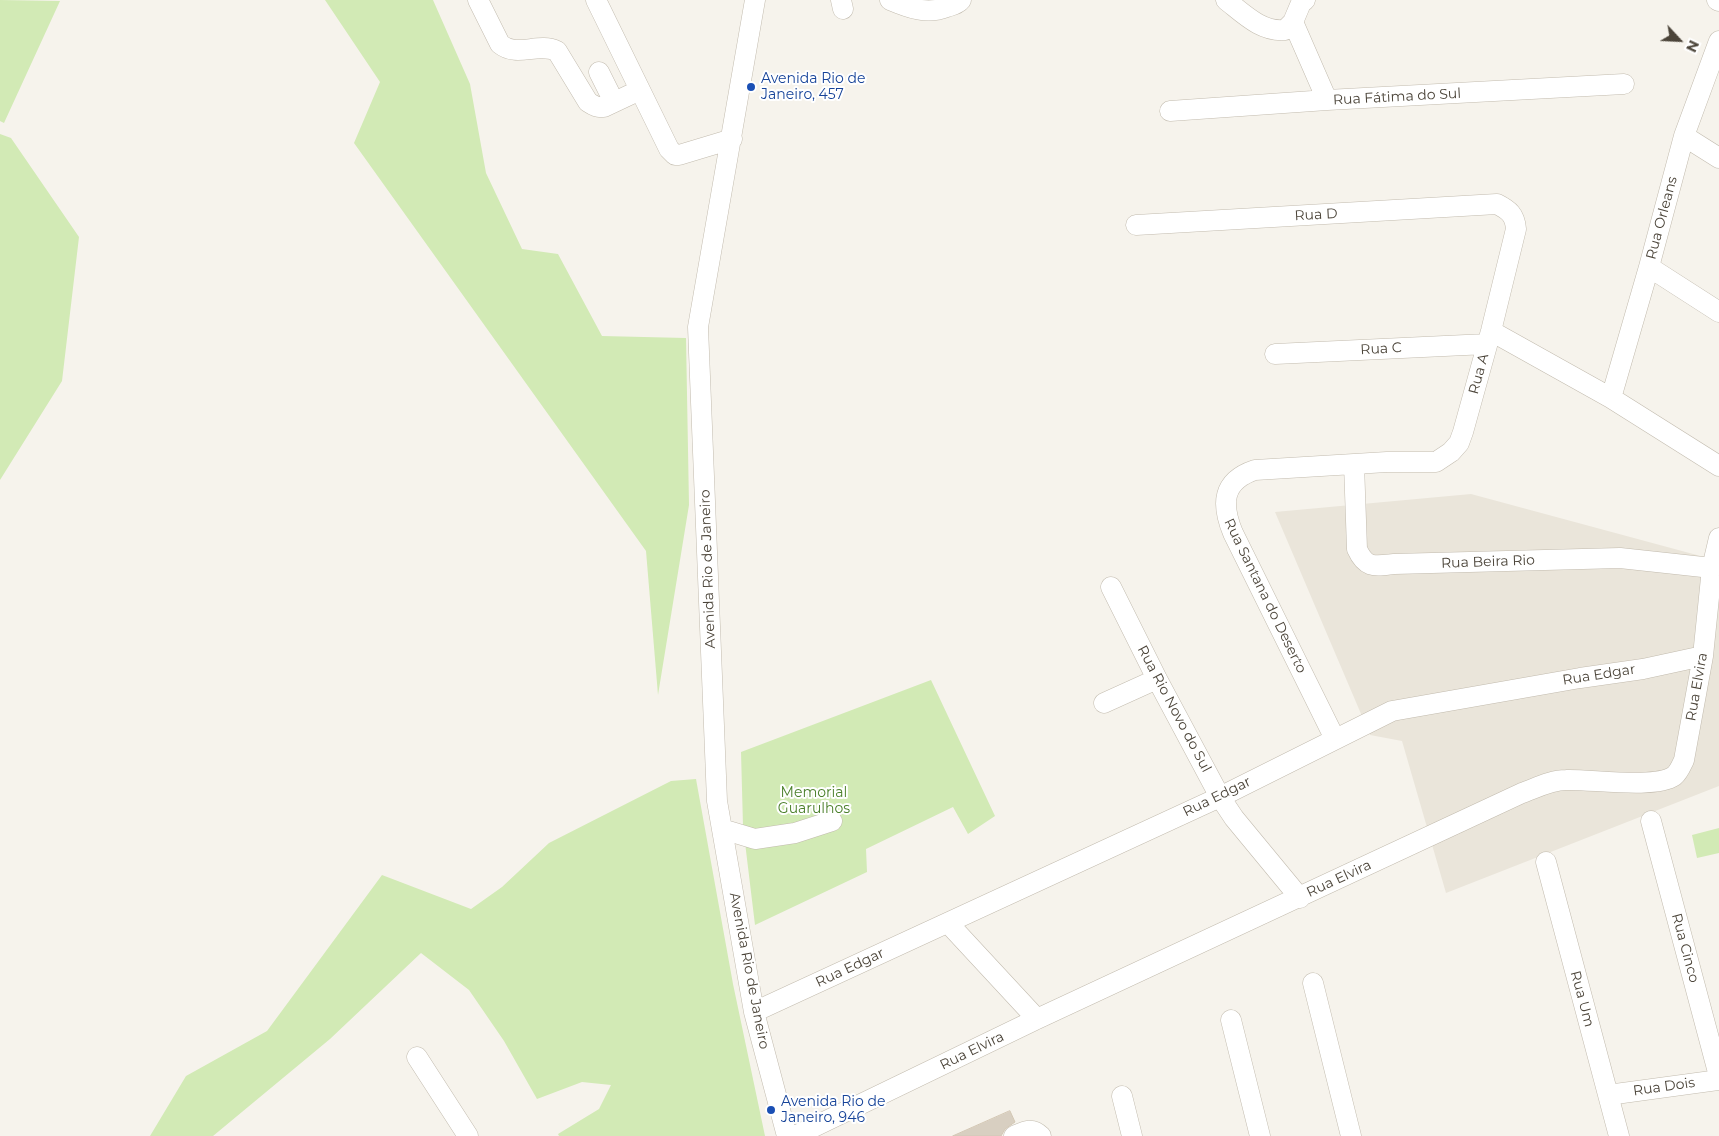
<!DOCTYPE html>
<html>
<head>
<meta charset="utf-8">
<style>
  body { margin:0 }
  #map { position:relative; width:1719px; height:1136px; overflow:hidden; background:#f6f3ec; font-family:Montserrat,sans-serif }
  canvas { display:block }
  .north { position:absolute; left:1654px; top:15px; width:50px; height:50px; -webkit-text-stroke:4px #fff; paint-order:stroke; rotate:115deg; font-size:14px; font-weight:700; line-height:20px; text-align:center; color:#4b4439 }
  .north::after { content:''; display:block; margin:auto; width:18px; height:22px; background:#4b4439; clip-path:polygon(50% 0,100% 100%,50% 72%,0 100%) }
</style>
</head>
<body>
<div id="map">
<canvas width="1719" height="1136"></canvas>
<div class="north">N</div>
</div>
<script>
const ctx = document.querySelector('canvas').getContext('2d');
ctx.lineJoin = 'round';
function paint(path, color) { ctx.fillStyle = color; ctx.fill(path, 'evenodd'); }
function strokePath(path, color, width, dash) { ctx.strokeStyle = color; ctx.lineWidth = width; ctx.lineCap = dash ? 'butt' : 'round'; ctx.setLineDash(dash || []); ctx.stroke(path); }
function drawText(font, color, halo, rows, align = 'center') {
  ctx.font = font + ' Montserrat,sans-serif'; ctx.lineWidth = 4; ctx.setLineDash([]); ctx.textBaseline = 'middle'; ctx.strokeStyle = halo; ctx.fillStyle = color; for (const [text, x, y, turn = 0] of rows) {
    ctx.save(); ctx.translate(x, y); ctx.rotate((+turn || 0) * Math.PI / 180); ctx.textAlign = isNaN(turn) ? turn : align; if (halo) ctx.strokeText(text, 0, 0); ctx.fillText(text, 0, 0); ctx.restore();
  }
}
paint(new Path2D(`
  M1471,494L1719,561V786L1446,893L1402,741L1370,735L1275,512Z`), '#eae5da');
paint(new Path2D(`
  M0,0L60,1L4,123L0,121Z
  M325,0H433L470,84L486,173L522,249L558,254L602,336L686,338L689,505L658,695L646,551L354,143L380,82Z
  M0,134L11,138L79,237L62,381L0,480Z
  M931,680L995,816L968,834L953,807L866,849L867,872L755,925L743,826L741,752Z
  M696,779L733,984L765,1136H559L558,1134L599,1109L611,1085L582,1082L537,1099L504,1041L469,990L421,953L330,1039L213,1136H150L186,1076L267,1031L382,875L471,909L502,887L549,843L671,781Z
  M1719,828V853L1697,858L1692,835Z`), '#d2eab5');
const building = new Path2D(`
  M1010,1111L1015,1122L1005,1129L1001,1136H953Z`);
paint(building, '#d8cfc1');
strokePath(building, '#d3c7b4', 1);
const minor = new Path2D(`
  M478,0L500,44C517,58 538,42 557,51L588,102C594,106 598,108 604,107L640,90
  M596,0L669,149L675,155H679L732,139
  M755,0L698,327L717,801L754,1012L787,1136
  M841,0L843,9
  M890,0C909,8 927,15 947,7C953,5 958,4 961,0
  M1226,0C1244,14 1261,32 1285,30L1293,22
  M1305,0L1301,3L1293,22L1327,100
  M1717,0L1719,1
  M599,72L614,102
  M1170,111L1327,100L1624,84
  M1684,136L1719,158
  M1136,225L1497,204C1509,210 1515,215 1516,229L1491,331L1463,432L1459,443L1451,452L1436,462H1387L1255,470C1222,481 1221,504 1233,533L1335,739
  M1649,267L1719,312
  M1491,331L1611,398L1719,466
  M1275,354L1487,344
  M1611,398L1649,267L1684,136L1719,41
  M1354,464L1357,549C1366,569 1375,566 1394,564L1620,558L1712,568
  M1111,587L1157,679L1220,797L1234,818L1300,898
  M1104,703L1157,679
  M1651,821L1719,1076
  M722,829L755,839L795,833L832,821
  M1546,862L1619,1136
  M948,923L1037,1019
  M1313,983L1351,1136
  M754,1012L1220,797L1392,711L1580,678L1643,669L1703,656
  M1231,1020L1260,1136
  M417,1057L468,1136
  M1608,1095L1719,1080
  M1122,1096L1132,1136
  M795,1136L1037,1019L1522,793C1536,788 1551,780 1566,780C1591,779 1655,789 1674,776C1679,772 1681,766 1684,760L1703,656L1712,568L1719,538
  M1014,1136C1025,1131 1032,1127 1041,1136`);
strokePath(minor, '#c2bbae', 21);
strokePath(minor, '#fff', 20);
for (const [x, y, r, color] of [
  [751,87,5,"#1a4fb4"],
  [771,1110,5,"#1a4fb4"]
]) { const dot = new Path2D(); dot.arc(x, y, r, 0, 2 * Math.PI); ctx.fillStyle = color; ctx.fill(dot); strokePath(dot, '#fff', 2); }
drawText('14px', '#164399', '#fff', [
  ["Avenida Rio de",761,79],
  ["Janeiro, 457",761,95],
  ["Avenida Rio de",781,1102],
  ["Janeiro, 946",781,1118]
], 'left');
drawText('14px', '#4b4439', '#fff', [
  ["Rua Fátima do Sul",1397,97,-3],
  ["Rua D",1316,215,-3],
  ["Rua Orleans",1662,218,-75],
  ["Rua C",1381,349,-3],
  ["Rua A",1479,374,-75],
  ["Rua Beira Rio",1488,562,-2],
  ["Avenida Rio de Janeiro",708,569,-92],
  ["Rua Santana do Deserto",1265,596,64],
  ["Rua Edgar",1599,675,-9],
  ["Rua Elvira",1697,687,-80],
  ["Rua Rio Novo do Sul",1174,709,62],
  ["Rua Edgar",1217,797,-26],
  ["Rua Elvira",1339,879,-25],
  ["Rua Cinco",1685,948,75],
  ["Rua Edgar",850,968,-25],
  ["Avenida Rio de Janeiro",749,971,79],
  ["Rua Um",1582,999,75],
  ["Rua Elvira",972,1051,-26],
  ["Rua Dois",1664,1087,-8]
]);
drawText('14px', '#4a7f2a', '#fff', [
  ["Memorial",814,793],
  ["Guarulhos",814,809]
]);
</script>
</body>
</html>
